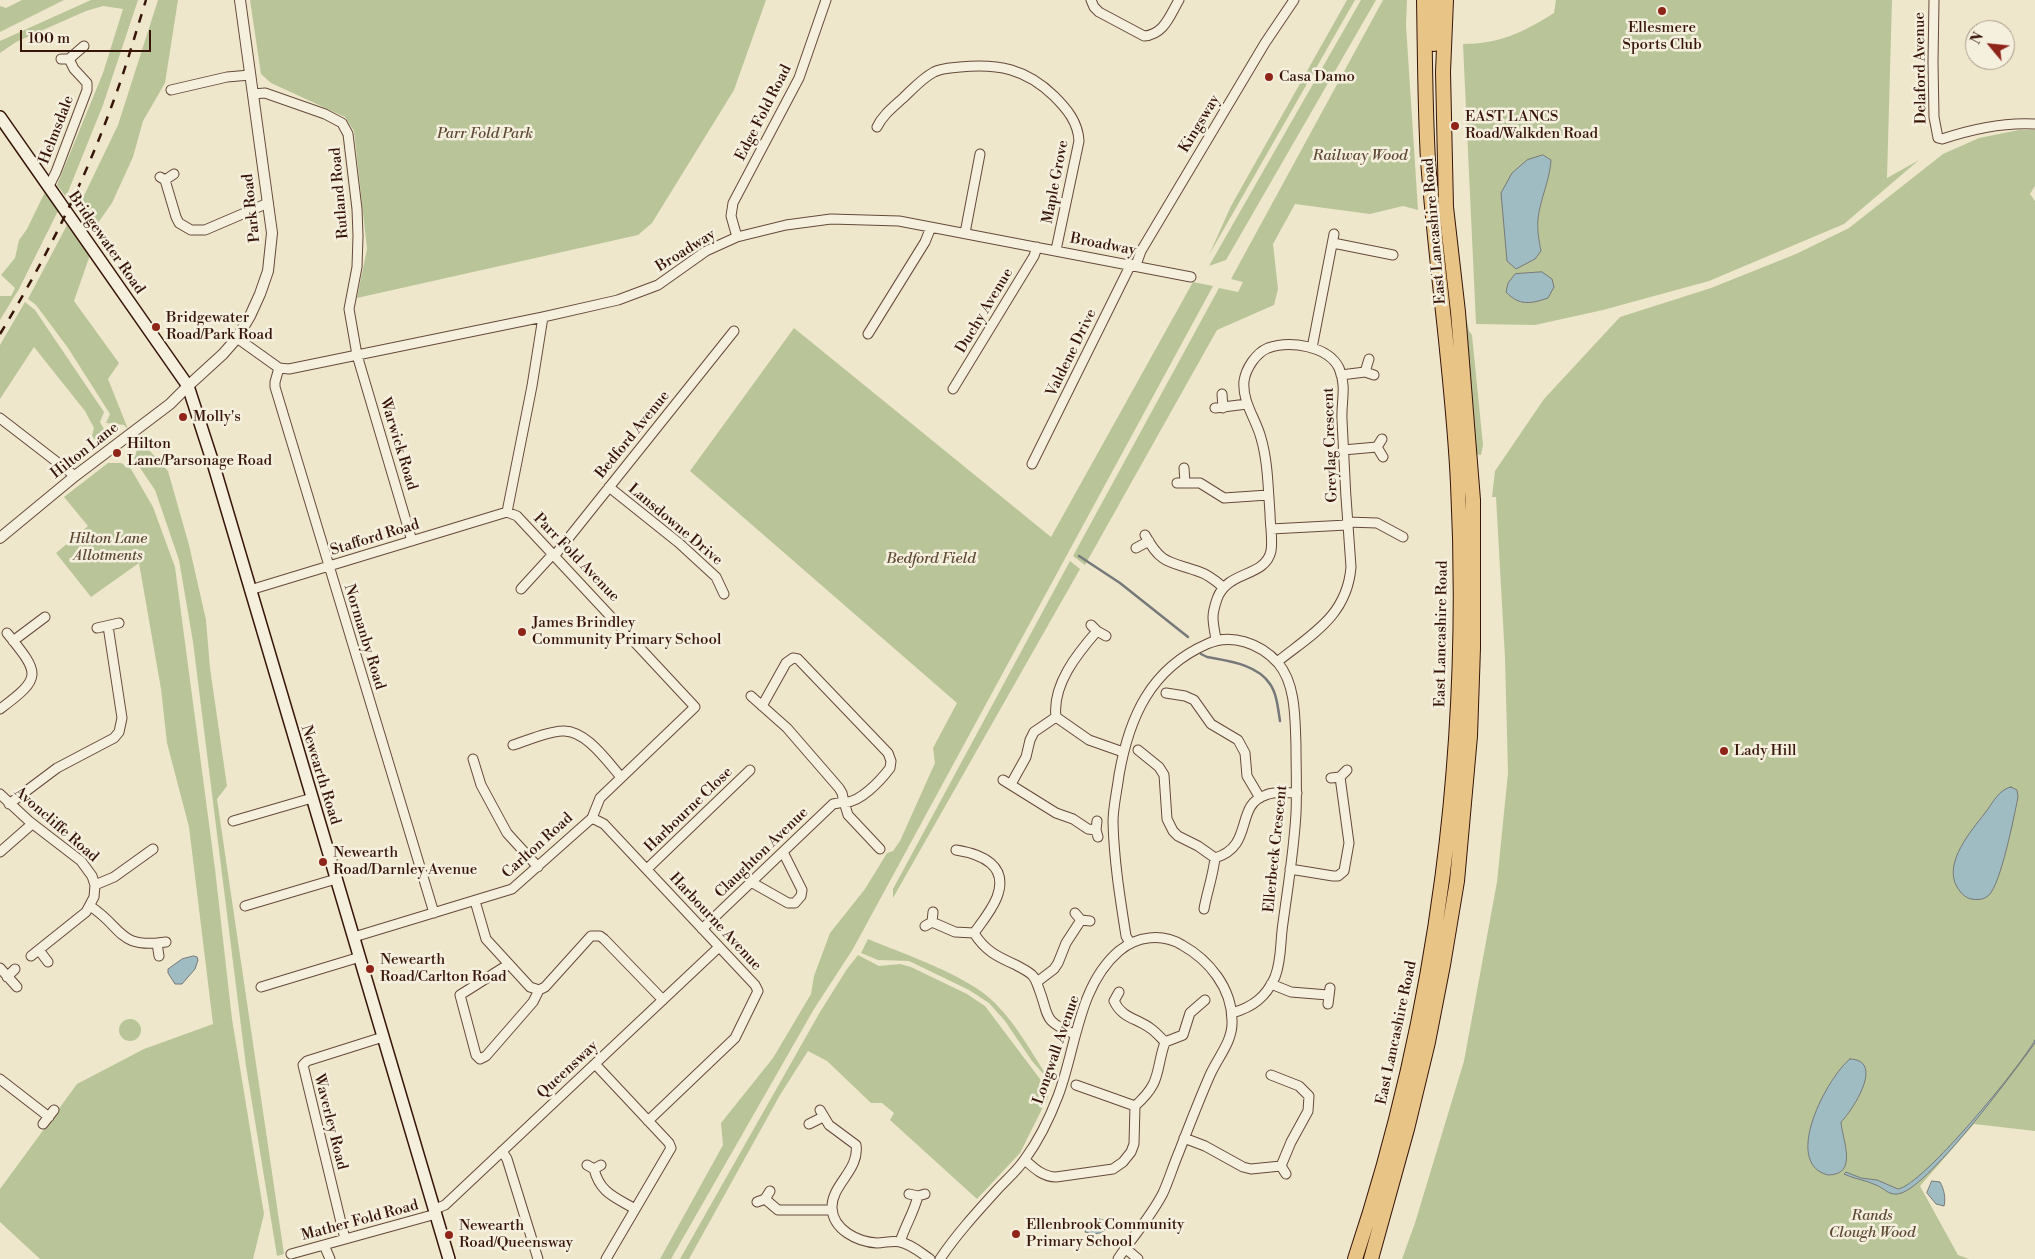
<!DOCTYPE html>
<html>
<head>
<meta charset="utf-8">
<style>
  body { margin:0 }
  #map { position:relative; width:2035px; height:1259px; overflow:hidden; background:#efe7cc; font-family:"Libre Bodoni",serif }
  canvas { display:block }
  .north { position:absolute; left:1965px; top:20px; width:50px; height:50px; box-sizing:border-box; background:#f5efde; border:1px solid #a99889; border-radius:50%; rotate:298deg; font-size:14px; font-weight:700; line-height:20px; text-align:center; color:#371509 }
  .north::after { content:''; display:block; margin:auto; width:18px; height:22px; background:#8f2418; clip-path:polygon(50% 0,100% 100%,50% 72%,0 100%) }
  .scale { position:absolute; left:20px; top:30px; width:131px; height:22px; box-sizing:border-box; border:2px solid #371509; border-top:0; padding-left:6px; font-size:15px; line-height:18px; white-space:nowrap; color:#371509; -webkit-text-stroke:4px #f5efde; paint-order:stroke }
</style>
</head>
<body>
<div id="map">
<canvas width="2035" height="1259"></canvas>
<div class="north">N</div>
<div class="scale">100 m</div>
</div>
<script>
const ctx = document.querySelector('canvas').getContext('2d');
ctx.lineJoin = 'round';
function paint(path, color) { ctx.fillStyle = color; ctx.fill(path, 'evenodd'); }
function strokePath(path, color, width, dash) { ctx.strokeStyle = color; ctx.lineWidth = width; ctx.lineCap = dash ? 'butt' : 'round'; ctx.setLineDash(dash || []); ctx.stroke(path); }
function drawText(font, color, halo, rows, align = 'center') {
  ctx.font = font + ' "Libre Bodoni",serif'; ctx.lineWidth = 5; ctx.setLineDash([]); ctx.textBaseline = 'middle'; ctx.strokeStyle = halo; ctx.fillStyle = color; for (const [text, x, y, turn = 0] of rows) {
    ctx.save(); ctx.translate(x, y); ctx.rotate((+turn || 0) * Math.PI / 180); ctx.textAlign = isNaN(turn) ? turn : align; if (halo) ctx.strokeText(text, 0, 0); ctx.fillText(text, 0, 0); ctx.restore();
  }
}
paint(new Path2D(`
  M22,0H64L0,32V6L6,8Z
  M91,0H138L103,105L66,197L57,185L103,73L123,9L103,6L86,11L16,42L0,53V41Z
  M158,0H178L165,83L143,121L133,157L112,203L93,230L78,208L118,125Z
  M250,0H766L734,90L652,223L638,235L357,298L367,249L354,131L345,117L271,83L261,74Z
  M1347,0H1355L1209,255L1231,206Z
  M1361,0H1376L1226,260L1209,266Z
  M1383,0H1407L1406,25L1418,210L1403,206L1370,214L1295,204L1273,244L1278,289L1274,305L1217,330L1085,565L1073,556L1219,288L1238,292L1243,282L1231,279Z
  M1556,0H1892L1887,178L1919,160L1844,224L1709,281L1603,310L1535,325L1476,324L1463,44C1499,44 1524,32 1554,13ZM1543,155L1551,160C1550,180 1540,199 1538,219C1537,230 1539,241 1541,251L1512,173Z
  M2019,130H2035V186L2030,194L2035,201V1131L1974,1124L1920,1186L1958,1255L1969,1259H1402L1415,1223L1464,1061L1497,882L1508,773L1505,658L1496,497H1492L1495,471L1544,399L1620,317L1711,288L1796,254L1849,228L1943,154L1979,138Z
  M45,192L58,211L19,289L0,320V296H11L15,288L1,275L15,258L19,240L27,229Z
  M67,225L90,255L74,301L119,363L108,379L128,429L124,425L106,423L110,414L68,348L36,305L28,299Z
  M1193,282L1213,286L853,949L814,1009L671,1259H660L723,1145L721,1123L773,1058L811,994L814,976L830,933L865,889L887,853L893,851L900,841L935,763L933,748L957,703L690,471L794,328L1051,537Z
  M25,302L35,310L104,412L100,422L109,438L100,446L92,436L94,428L85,411L34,347L0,399V345Z
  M1466,317L1469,331L1472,335L1483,445L1481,455L1475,454Z
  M140,440L168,471L189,545L206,620L210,668L227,786L217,799L284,1254L277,1256L246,1066L193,642L179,560L155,490L134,459Z
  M108,463H121L131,469L153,507L175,567L215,869L232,1019L264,1214L253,1259H40L0,1222V1189L77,1084L144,1049L213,1024L189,827L167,743L161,689L139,563L91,597L56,553L88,526L64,497Z
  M1070,561L1080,569L893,898V889Z
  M868,939C904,954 969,976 995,1003C1018,1026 1034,1057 1052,1084L1032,1061L1005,1021L989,1003L969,990L909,961L878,960L861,953Z
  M858,955L879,966L900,964L911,967L967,994L985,1006L1040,1079L1048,1097L1020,1153L977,1199L890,1120L894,1113L882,1103H871L827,1061L808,1051L780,1095L689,1259H680L820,1012L847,969Z
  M119 1030a11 11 0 1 1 22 0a11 11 0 1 1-22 0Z`), '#b9c598');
const water = new Path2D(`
  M1543,155L1551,160C1550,180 1540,199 1538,219C1537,230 1539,241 1541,251L1535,259L1516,269L1507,261L1501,193L1512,173L1527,160Z
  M1542,272L1552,279L1554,287L1548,298C1531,304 1519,306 1506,292L1508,283L1515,274Z
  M2011,787L2017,790L2018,797C2014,817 2001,883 1989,895C1984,900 1977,900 1971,899C1964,897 1961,893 1957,887C1943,863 1971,831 1985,813C1992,804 1999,789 2011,787Z
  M194,956L197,957L198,960L195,969L182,984H175L168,973V969L182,959Z
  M2035,1040V1043C2015,1070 1925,1193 1897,1194C1888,1195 1884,1188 1876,1185C1866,1180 1854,1179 1844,1174L1846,1172L1861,1178L1877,1180L1898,1189C1923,1185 2021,1066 2035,1040Z
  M1850,1059C1886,1060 1852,1111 1841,1122C1842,1139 1859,1175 1828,1175C1781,1163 1828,1076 1850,1059Z
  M1932,1181L1940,1182C1944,1189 1946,1198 1944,1206L1936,1204L1927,1193Z
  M1099,1219L1107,1221L1108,1224C1104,1235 1095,1235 1085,1232C1089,1226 1090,1219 1099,1219Z`);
paint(water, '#a0bcc3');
strokePath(water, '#767979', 1);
strokePath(new Path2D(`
  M1079,556L1120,583L1188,637
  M1201,654L1207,657C1228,661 1257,664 1270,684C1277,694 1278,709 1280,721`), '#767979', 2.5);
const minor = new Path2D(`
  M1091,0L1094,7L1099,12L1144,36C1164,35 1170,15 1179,0
  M1934,0L1933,62L1934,117L1938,138L1942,139C1972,129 2003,122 2035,124
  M61,59H69L84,46
  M171,90L227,77L250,75
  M253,94L265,93L325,114L342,123L348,134L357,209L358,236L357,267L349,309L357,355L412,541
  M877,127C882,116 892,108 902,99C912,90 921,79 934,72C942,68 951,68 960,67C998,63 1026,69 1054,96C1067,109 1078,122 1079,141L1056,250
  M160,177L165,180L174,174
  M165,180L176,217L179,223L191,230H205L268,203
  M49,186L56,172L87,90V83L74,69L69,59
  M965,233L980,154
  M737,237L731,216L733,203L799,78L826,0
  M1333,243L1393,255
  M1136,265L1141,251L1265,43L1294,0
  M868,334L925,242L931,227
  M237,338L279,368L289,369L543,317L618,300L658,285L706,251L737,237L786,225L831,219L899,221L1191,277
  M1312,348L1334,234
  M279,368L275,382V387L434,913
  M1365,372L1369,359
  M1341,375L1365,372L1374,375
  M953,389L1034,256L1037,247
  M1222,394L1223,408
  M1215,408L1247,404
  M0,418L75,476
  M1377,447L1382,439
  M1343,450L1377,447L1383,457
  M1032,464L1131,264
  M1184,468L1185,483
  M1177,483H1200L1224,498L1268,495
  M609,487L679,543L716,577L724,594
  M1347,522L1377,523L1403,537
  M1271,529L1347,525
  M1145,535C1162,566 1170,561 1200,572C1209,575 1216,581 1223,587
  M1136,548L1149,541
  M555,555L734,331
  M521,589L553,554
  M250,590L507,512
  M1091,625L1097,631L1106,636
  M97,628L119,623
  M1097,631C1077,654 1052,685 1056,717L1089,740L1123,752
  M1216,640C1215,632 1213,625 1213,617C1213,611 1215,605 1217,599C1227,570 1265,578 1271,551C1273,539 1270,525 1270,513C1268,488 1268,462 1261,438C1256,419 1242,402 1244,381C1246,368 1256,353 1268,348C1290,340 1328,346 1339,368C1347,387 1341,401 1342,420C1344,469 1347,518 1351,567C1347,616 1312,634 1277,662
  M13,641L45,617
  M1166,693L1185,696L1194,700L1211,724L1238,740L1245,753L1247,776L1260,798
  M751,696L787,728L839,788L842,793L844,802C859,804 881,780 890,768L891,761L888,753L798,659L793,658L786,663L762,706
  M0,709C43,677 40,674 7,633
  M513,745C529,740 546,732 562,731C585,729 607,761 621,777
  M1138,750L1159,767L1164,775L1167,819L1173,831L1178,836L1198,846L1215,858C1255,846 1234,805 1266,795C1275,791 1287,793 1297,793
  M473,759L481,785L507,833L538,867
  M1331,778L1340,777L1347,770
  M1003,780L1056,813L1073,819L1088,829L1096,830
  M1011,784L1026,757L1030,740L1034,732L1056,717
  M0,794L29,821L81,861L92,876L95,885L94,897L86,912L31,956
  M9,804L57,768L114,738L119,732L122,718L108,626
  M592,818L604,824L755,985L758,991L735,1038L648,1121
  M233,821L312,798
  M1097,821L1096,830L1098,837
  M956,850C981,854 1009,865 997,897C992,910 982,922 974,933C985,951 998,957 1016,965C1021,968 1028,971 1032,975C1036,979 1037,984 1039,989C1050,1018 1042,1020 1074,1034
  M0,852L32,824
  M647,869L750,770
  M1290,869L1333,876H1338L1344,871L1349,843L1340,777
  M751,882L788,903H795L801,896L802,890L783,852
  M95,885L114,877L153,849
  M475,901L486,939L530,987L539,990
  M90,906C124,928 117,949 166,942
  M245,906L336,879
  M1204,909C1207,892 1213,876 1215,858
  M1075,913L1081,920L1090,921
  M932,922L955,932L974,933
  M925,926L932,922L933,912
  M702,929L833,804L844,802L848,815L880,849
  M354,937L512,889L592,818L600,798L695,707L517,516L507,512L532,386L543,317
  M157,943L159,956
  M1130,943L1126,936C1120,898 1114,861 1113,822C1113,807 1117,791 1119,775C1129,718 1150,669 1207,644C1231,633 1260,643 1278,663C1296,684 1295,719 1296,746C1296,768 1297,791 1296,813C1294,850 1288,886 1283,923C1280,941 1282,959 1275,977C1266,997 1253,1007 1232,1013
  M39,950L48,962
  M509,964L460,995L476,1055L480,1059L486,1056L533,1002L539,990L545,987L591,936H600L604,939L663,1000
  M0,968L17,987
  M7,977L15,969
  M1037,982L1054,969L1058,963L1066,943L1081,920
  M1271,984L1291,992L1328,995
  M261,987L360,957
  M1119,992L1114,1001C1122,1018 1136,1018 1150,1028C1156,1032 1160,1037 1165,1042
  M1328,1004L1330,988
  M595,1064L669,1143L671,1148L606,1259
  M1271,1075L1299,1086L1309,1096L1308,1111L1291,1142L1281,1166
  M0,1079L49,1117
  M1076,1085L1135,1106
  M820,1110L829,1125L856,1145C860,1170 831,1185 832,1208C833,1230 858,1242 877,1243C885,1243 892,1240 900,1242C911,1244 921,1253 930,1259
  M43,1124L54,1110
  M809,1124L823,1117
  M1184,1138L1205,1146L1243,1167L1251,1169L1281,1166L1286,1174
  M502,1151L507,1159L538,1259
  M1025,1160C1034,1168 1043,1177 1056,1177L1113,1169L1123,1162L1131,1152L1134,1144L1135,1106C1162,1082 1155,1072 1165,1042L1183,1035L1190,1013L1205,1000
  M587,1165L594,1169L601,1165
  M594,1169C600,1193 615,1197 635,1209
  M909,1194L918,1196L925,1194
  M765,1199L778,1210H832
  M757,1202L765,1199L770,1191
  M435,1209L445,1205L719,947
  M345,1239L303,1065L307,1061L383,1037
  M900,1242C905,1226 914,1212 918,1196
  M324,1245L330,1259
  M1125,1248L1138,1259
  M291,1254L436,1214
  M940,1259C956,1235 976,1213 996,1191C1005,1181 1017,1171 1025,1159C1039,1140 1050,1117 1058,1096C1076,1049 1078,986 1119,951C1137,936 1162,933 1182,945C1209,960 1232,988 1232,1021C1233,1041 1218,1057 1210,1075C1199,1100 1189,1126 1179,1152C1173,1166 1169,1180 1163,1193C1151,1217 1132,1237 1118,1259`);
const tertiary = new Path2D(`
  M0,538L75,476L170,404L188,386L223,354L237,338L250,316L260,294L268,271L272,233L240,0`);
const secondary = new Path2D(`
  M0,117L188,386L213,463L449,1259`);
const trunk = new Path2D(`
  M1434,44V0
  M1355,1259C1438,1011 1471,745 1458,484C1453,376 1436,268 1428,160C1425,107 1425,53 1424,0
  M1371,1259L1407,1129L1428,1042L1443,965L1457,881L1470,736L1473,648V500L1458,312L1446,207L1443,72L1446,0`);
strokePath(minor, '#654a3a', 11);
strokePath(tertiary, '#654a3a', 12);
strokePath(secondary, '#371509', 14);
strokePath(trunk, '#371509', 16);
strokePath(minor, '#f5efde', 9);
strokePath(tertiary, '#f5efde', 10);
strokePath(secondary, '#f5efde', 11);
strokePath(trunk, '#e8c486', 14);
strokePath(new Path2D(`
  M0,334C44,262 83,185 112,105C125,71 135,35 146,0`), '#371509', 2.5, [9, 9]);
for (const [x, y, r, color] of [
  [1662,11,5,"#8f2418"],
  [1269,77,5,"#8f2418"],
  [1455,126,5,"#8f2418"],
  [156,327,5,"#8f2418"],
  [183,417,5,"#8f2418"],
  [117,453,5,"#8f2418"],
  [522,632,5,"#8f2418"],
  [1724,751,5,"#8f2418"],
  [323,862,5,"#8f2418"],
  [370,969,5,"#8f2418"],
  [1016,1234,5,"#8f2418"],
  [449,1235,5,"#8f2418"]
]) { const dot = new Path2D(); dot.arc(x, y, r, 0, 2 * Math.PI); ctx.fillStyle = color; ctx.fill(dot); strokePath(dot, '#f5efde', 2); }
drawText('15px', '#371509', '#f5efde', [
  ["Ellesmere",1662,28,"center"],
  ["Sports Club",1662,45,"center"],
  ["Casa Damo",1279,77],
  ["EAST LANCS",1465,117],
  ["Road/Walkden Road",1465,134],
  ["Bridgewater",166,318],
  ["Road/Park Road",166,335],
  ["Molly's",193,417],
  ["Hilton",127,444],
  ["Lane/Parsonage Road",127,461],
  ["James Brindley",532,623],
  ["Community Primary School",532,640],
  ["Lady Hill",1734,751],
  ["Newearth",333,853],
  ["Road/Darnley Avenue",333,870],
  ["Newearth",380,960],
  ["Road/Carlton Road",380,977],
  ["Ellenbrook Community",1026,1225],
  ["Primary School",1026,1242],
  ["Newearth",459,1226],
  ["Road/Queensway",459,1243]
], 'left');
drawText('15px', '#371509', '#f5efde', [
  ["Delaford Avenue",1921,68,-91],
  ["Edge Fold Road",764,113,-63],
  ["Kingsway",1200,124,-59],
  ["Helmsdale",57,130,-69],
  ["Maple Grove",1056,182,-79],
  ["Rutland Road",340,193,-95],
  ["Park Road",252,208,-96],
  ["East Lancashire Road",1435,231,-95],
  ["Bridgewater Road",106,243,55],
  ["Broadway",1103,245,11],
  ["Broadway",686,251,-32],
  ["Duchy Avenue",985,311,-59],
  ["Valdene Drive",1072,353,-64],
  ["Bedford Avenue",633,435,-51],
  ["Warwick Road",398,444,73],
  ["Greylag Crescent",1331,445,-92],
  ["Hilton Lane",85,451,-38],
  ["Lansdowne Drive",675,525,40],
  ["Stafford Road",375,538,-17],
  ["Parr Fold Avenue",576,558,46],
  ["East Lancashire Road",1442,634,-89],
  ["Normanby Road",364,637,73],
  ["Newearth Road",320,775,73],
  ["Harbourne Close",689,810,-44],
  ["Avoncliffe Road",56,825,41],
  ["Carlton Road",538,846,-42],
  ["Ellerbeck Crescent",1276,849,-84],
  ["Claughton Avenue",762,853,-44],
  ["Harbourne Avenue",715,922,47],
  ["East Lancashire Road",1397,1033,-78],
  ["Longwall Avenue",1057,1050,-71],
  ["Queensway",568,1070,-43],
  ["Waverley Road",330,1122,76],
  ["Mather Fold Road",360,1221,-15]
]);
drawText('italic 15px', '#5e4a34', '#f5efde', [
  ["Parr Fold Park",485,134],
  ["Railway Wood",1360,156],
  ["Hilton Lane",108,539],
  ["Allotments",108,556],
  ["Bedford Field",931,559],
  ["Rands",1872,1216],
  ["Clough Wood",1872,1233]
]);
</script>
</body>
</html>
